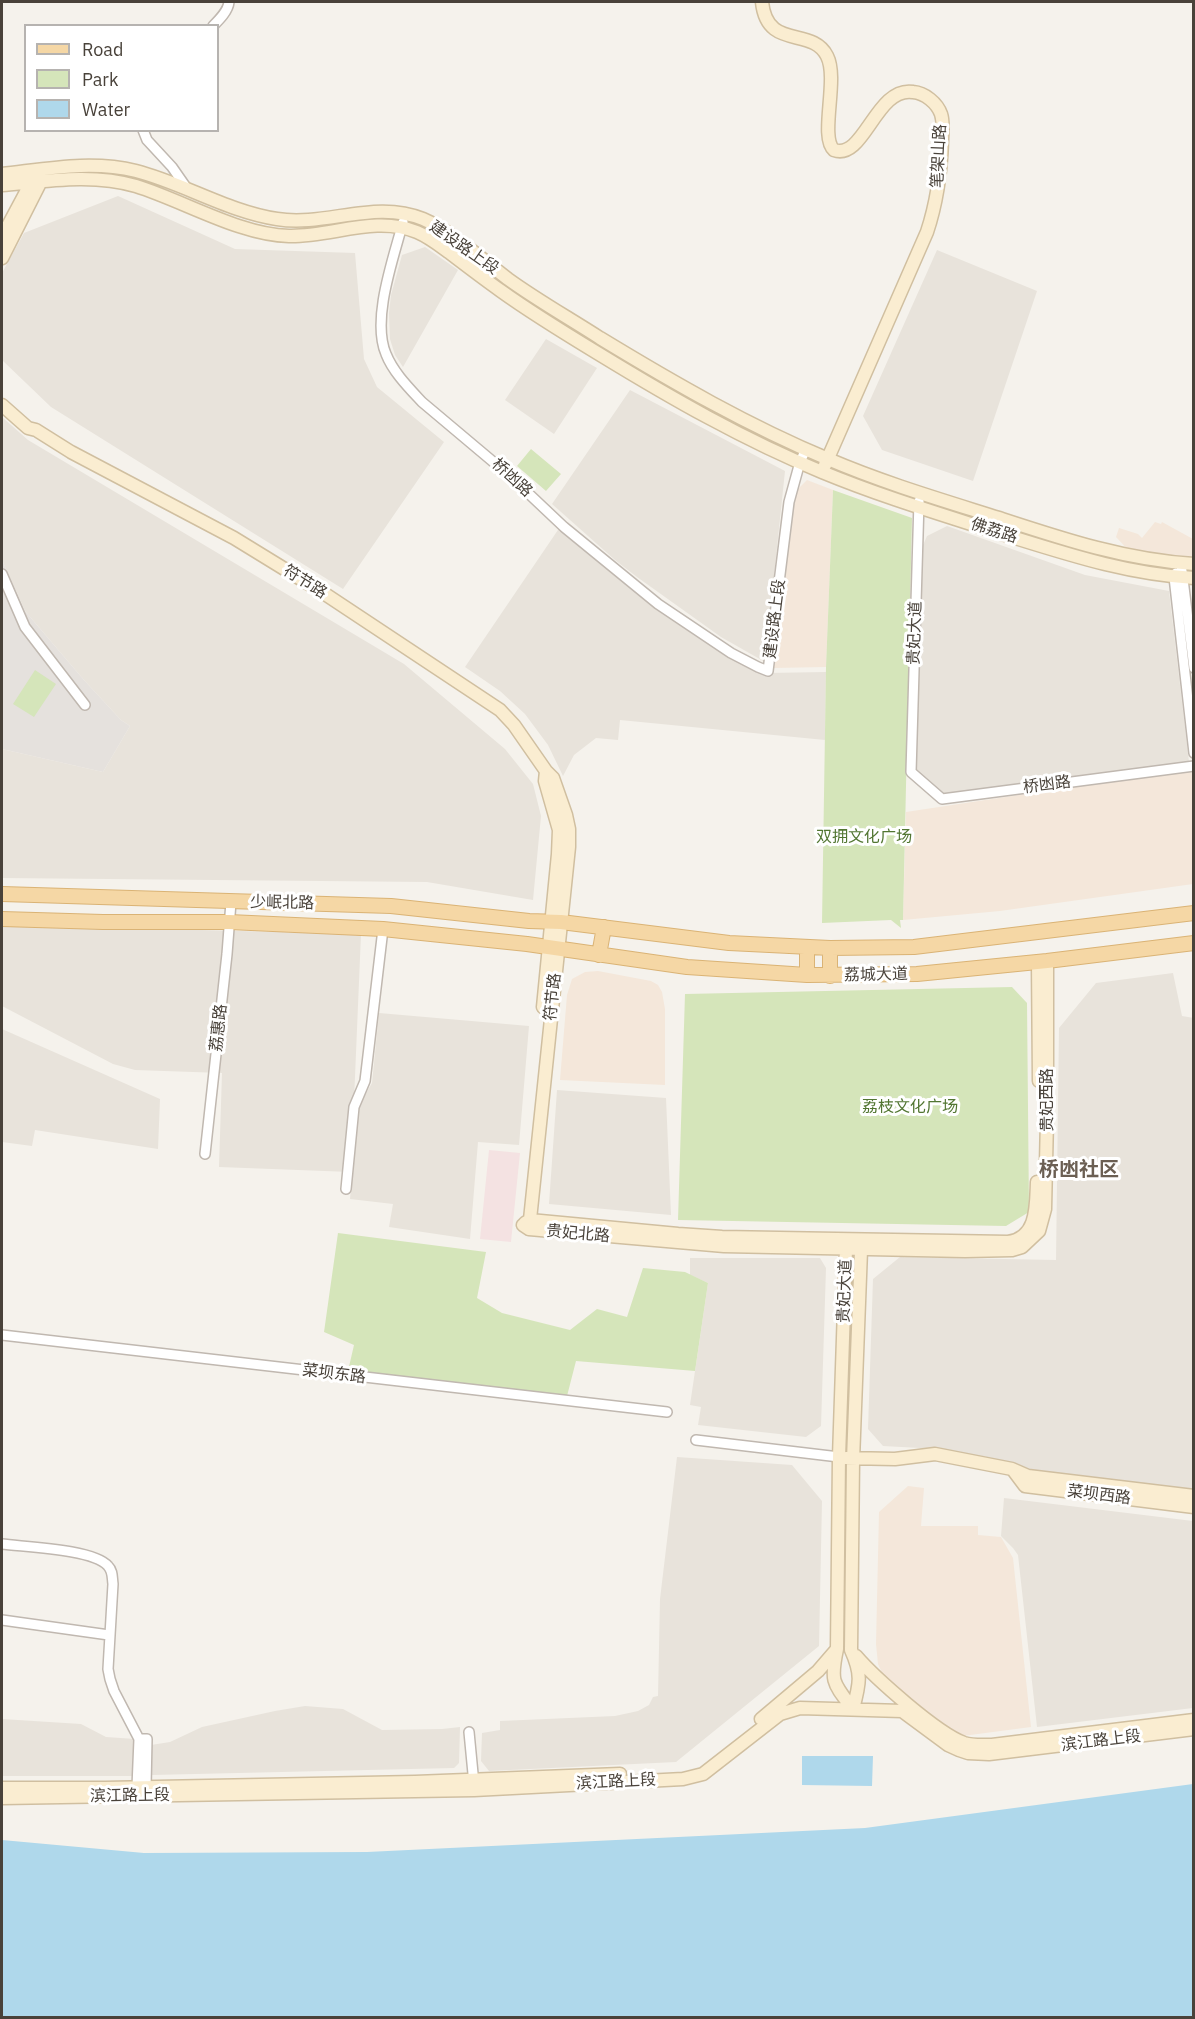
<!DOCTYPE html>
<html>
<head>
<meta charset="utf-8">
<style>
  body { margin:0 }
  #map { position:relative; width:1195px; height:2019px; overflow:hidden; background:#f5f2ec; font-family:"IBM Plex Sans",sans-serif }
  canvas { display:block }
  .frame { position:absolute; inset:0; border:3px solid #49423a; pointer-events:none }
  .legend { position:absolute; left:24px; top:24px; width:195px; height:108px; box-sizing:border-box; background:#fff; border:2px solid #b6b3b0; margin:0; padding:8px 10px; list-style:none; font-size:18px; color:#49423a }
  .legend li { display:flex; align-items:center; gap:12px; height:30px }
  .legend b { width:30px; border:2px solid #b6b3b0 }
</style>
</head>
<body>
<div id="map">
<canvas width="1195" height="2019"></canvas>
<div class="frame"></div>
<ul class="legend">
<li><b style="height:8px;background:#f5d7a5"></b>Road</li>
<li><b style="height:16px;background:#d5e5ba"></b>Park</li>
<li><b style="height:16px;background:#afd8eb"></b>Water</li>
</ul>
</div>
<script>
const ctx = document.querySelector('canvas').getContext('2d');
ctx.lineJoin = 'round';
function paint(path, color) { ctx.fillStyle = color; ctx.fill(path, 'evenodd'); }
function strokePath(path, color, width, dash) { ctx.strokeStyle = color; ctx.lineWidth = width; ctx.lineCap = dash ? 'butt' : 'round'; ctx.setLineDash(dash || []); ctx.stroke(path); }
function drawText(font, color, halo, rows, align = 'center') {
  ctx.font = font + ' "IBM Plex Sans","Noto Sans SC",sans-serif'; ctx.lineWidth = 6; ctx.setLineDash([]); ctx.textBaseline = 'middle'; ctx.strokeStyle = halo; ctx.fillStyle = color; for (const [text, x, y, turn = 0] of rows) {
    ctx.save(); ctx.translate(x, y); ctx.rotate((+turn || 0) * Math.PI / 180); ctx.textAlign = isNaN(turn) ? turn : align; if (halo) ctx.strokeText(text, 0, 0); ctx.fillText(text, 0, 0); ctx.restore();
  }
}
paint(new Path2D(`
  M118,196L235,249L355,253L364,359L377,387L444,442L343,589L51,407L2,360V273L24,233Z
  M425,247L458,270L403,367L395,355L390,339L389,313L391,295L402,255Z
  M937,250L1037,291L973,481L882,450L863,416Z
  M546,339L597,368L554,434L505,400Z
  M630,390L785,471L765,662L721,637L637,577L615,560L552,504Z
  M2,417L28,440L404,664L505,749L533,784L541,816L533,900L427,882L2,878V749L103,772L130,726L121,720L84,680L25,611L2,560Z
  M562,524L665,605L766,673L826,672L825,740L620,720L618,740L596,738L574,755L563,776L548,745L525,714L500,691L465,667Z
  M947,526L1085,575L1169,591L1189,762L942,794L916,772L921,550L927,536Z
  M2,925L361,934L351,1172L219,1167L222,1073L135,1070L113,1064L2,1006Z
  M1173,973L1182,1016L1194,1018L1193,1490L1053,1474L1029,1470L987,1457L920,1448L883,1446L868,1429L873,1279L900,1257L1056,1260L1059,1028L1096,983Z
  M379,1013L529,1026L519,1145L478,1142L470,1239L389,1227L393,1204L350,1199L358,1107L372,1083Z
  M2,1029L160,1099L158,1149L35,1130L32,1146L2,1142Z
  M557,1090L666,1098L671,1215L549,1204Z
  M690,1258H820L826,1268L821,1426L806,1437L698,1425L701,1407L690,1405L708,1283L690,1275Z
  M677,1457L792,1465L822,1501L819,1646L676,1762L489,1771L481,1761L482,1733L500,1730V1721L615,1716L638,1711L649,1705L653,1697L658,1696L660,1599Z
  M1004,1498L1193,1521V1708L1037,1727L1018,1555L1013,1548L1001,1536Z
  M305,1706L343,1709L382,1730L442,1729L460,1727L459,1763L454,1768L152,1775L151,1745L170,1742L202,1727L275,1711Z
  M2,1719L81,1724L106,1737L135,1739L133,1776H2Z`), '#e8e3db');
paint(new Path2D(`
  M807,480L833,490L826,667L773,668L794,499L798,489Z
  M1155,522L1161,524L1162,522L1193,539V559L1131,553L1116,537L1119,528L1138,534L1142,538Z
  M1191,769L1194,788L1193,884L1000,911L903,920L906,812Z
  M598,971L651,981L658,985L662,992L665,1009V1085L560,1080L567,995L572,979L585,972Z
  M908,1486L924,1488L921,1526H978V1535L1001,1537L1013,1558L1031,1727L955,1737L884,1677L878,1664L876,1644L879,1512Z`), '#f4e7da');
paint(new Path2D(`
  M2,560L25,611L84,680L121,720L130,726L103,772L2,749Z`), '#e5e1dd');
paint(new Path2D(`
  M489,1150L520,1153L511,1242L480,1239Z`), '#f4e2e2');
paint(new Path2D(`
  M531,449L561,474L546,491L517,466Z
  M833,490L912,518L903,920H900L901,928L891,920L822,923L826,667Z
  M35,670L56,684L34,717L13,704Z
  M1012,987L1027,1003L1029,1212L1006,1226L678,1220L685,994Z
  M338,1233L486,1252L477,1298L502,1313L570,1330L597,1309L627,1317L643,1268L685,1272L708,1283L695,1371L576,1361L567,1396L348,1371L354,1345L324,1332Z`), '#d5e5ba');
paint(new Path2D(`
  M802,1756H873L872,1786L802,1785Z
  M1193,1784V2017H2V1840L144,1853L367,1852L865,1828Z`), '#afd8eb');
const street = new Path2D(`
  M213,26C220,19 228,11 229,2
  M143,130L147,140L172,167L188,190
  M403,222C394,257 371,319 386,354C393,372 409,388 422,402L510,476L564,527L658,604L731,653L758,667L768,671L789,502L800,462L806,449
  M919,501L911,772L942,799L1194,766
  M1181,563L1194,668
  M1176,573L1174,577L1194,753
  M2,574L25,627L85,705
  M205,1154L227,954L231,902
  M346,1189L354,1107L365,1081L383,929
  M2,1335L667,1412
  M696,1440L839,1457
  M2,1544C24,1547 94,1549 108,1566C113,1571 112,1577 113,1584L108,1669L110,1679L114,1691L139,1739H147L146,1787L144,1791
  M2,1620L109,1635
  M469,1732L474,1784
  M139,1739L137,1787L140,1793`);
const secondary = new Path2D(`
  M762,2C767,51 812,26 827,56C839,79 819,137 834,150C864,161 876,86 913,92C925,93 937,103 941,114C944,123 942,132 942,141C941,173 937,202 927,232L825,465
  M2,174C47,169 91,160 136,171C183,183 229,212 277,219C326,227 375,199 423,219C451,231 483,260 508,279C537,300 569,318 600,338C674,383 749,426 828,459C884,483 942,500 999,518C1063,539 1126,560 1194,564
  M2,185C46,181 93,173 136,186C184,201 240,235 289,236C332,237 375,215 417,232C429,237 439,245 450,253C467,266 484,279 501,291C533,314 566,334 599,354C671,398 744,440 822,472C880,496 940,514 999,533C1064,553 1125,574 1194,578
  M2,237L34,177
  M2,258L41,181L40,177
  M2,405L28,428L36,430L71,452L234,538L322,592L500,710L514,725L546,771L553,778L566,815L569,829V847L529,1229
  M1038,962L1039,1081
  M543,1007L558,854L559,830L545,781L546,771
  M525,1223L530,1220L678,1234L722,1237L1008,1242C1038,1238 1036,1205 1037,1182
  M523,1225L529,1229L724,1246L965,1251L1012,1250L1022,1247L1039,1231L1045,1209L1047,1118V961
  M851,1243L846,1249L839,1457L837,1649C830,1682 833,1683 853,1709
  M846,1458L895,1459L935,1454L1012,1469L1028,1476L1194,1496
  M1013,1470L1025,1486L1194,1507
  M856,1656C875,1678 937,1733 964,1743C973,1746 983,1745 992,1745L1194,1720
  M853,1709C860,1683 862,1674 851,1650L853,1460L861,1250L856,1244
  M761,1719L818,1671L837,1649
  M2,1788H105L415,1782L620,1774
  M2,1798L474,1790L683,1779L703,1774L780,1714L800,1708L902,1711L948,1745L959,1750L968,1753L989,1754L1194,1729`);
const primary = new Path2D(`
  M2,894L391,906L529,921L561,922L729,943L830,948L914,947L1194,913
  M2,919L103,922H229L383,929L527,944L687,967L807,975L917,974L1047,961L1194,943
  M830,948V976
  M599,955L604,927
  M807,975V947`);
strokePath(street, '#c0b8b0', 12);
strokePath(secondary, '#d0bfa0', 15);
strokePath(primary, '#dab375', 16);
strokePath(street, '#fff', 9);
strokePath(secondary, '#faedd1', 12);
strokePath(primary, '#f5d7a5', 14);
drawText('16px', '#49423a', '#fff', [
  ["笔架山路",939,156,-87],
  ["建设路上段",464,248,35],
  ["桥凼路",512,478,42],
  ["佛荔路",994,531,18],
  ["符节路",305,582,32],
  ["建设路上段",775,619,-83],
  ["贵妃大道",915,633,-88],
  ["桥凼路",1047,785,-7],
  ["少岷北路",282,903,1],
  ["荔城大道",876,975,-1],
  ["符节路",553,997,-84],
  ["荔惠路",219,1028,-84],
  ["贵妃西路",1047,1100,-90],
  ["贵妃北路",578,1234,5],
  ["贵妃大道",845,1291,-88],
  ["菜坝东路",334,1374,7],
  ["菜坝西路",1099,1495,7],
  ["滨江路上段",1101,1741,-7],
  ["滨江路上段",616,1782,-3],
  ["滨江路上段",130,1796,-1]
]);
drawText('16px', '#527632', '#fff', [
  ["双拥文化广场",864,837],
  ["荔枝文化广场",910,1107]
]);
drawText('bold 20px', '#6b5f53', '#fff', [
  ["桥凼社区",1079,1170]
]);
</script>
</body>
</html>
